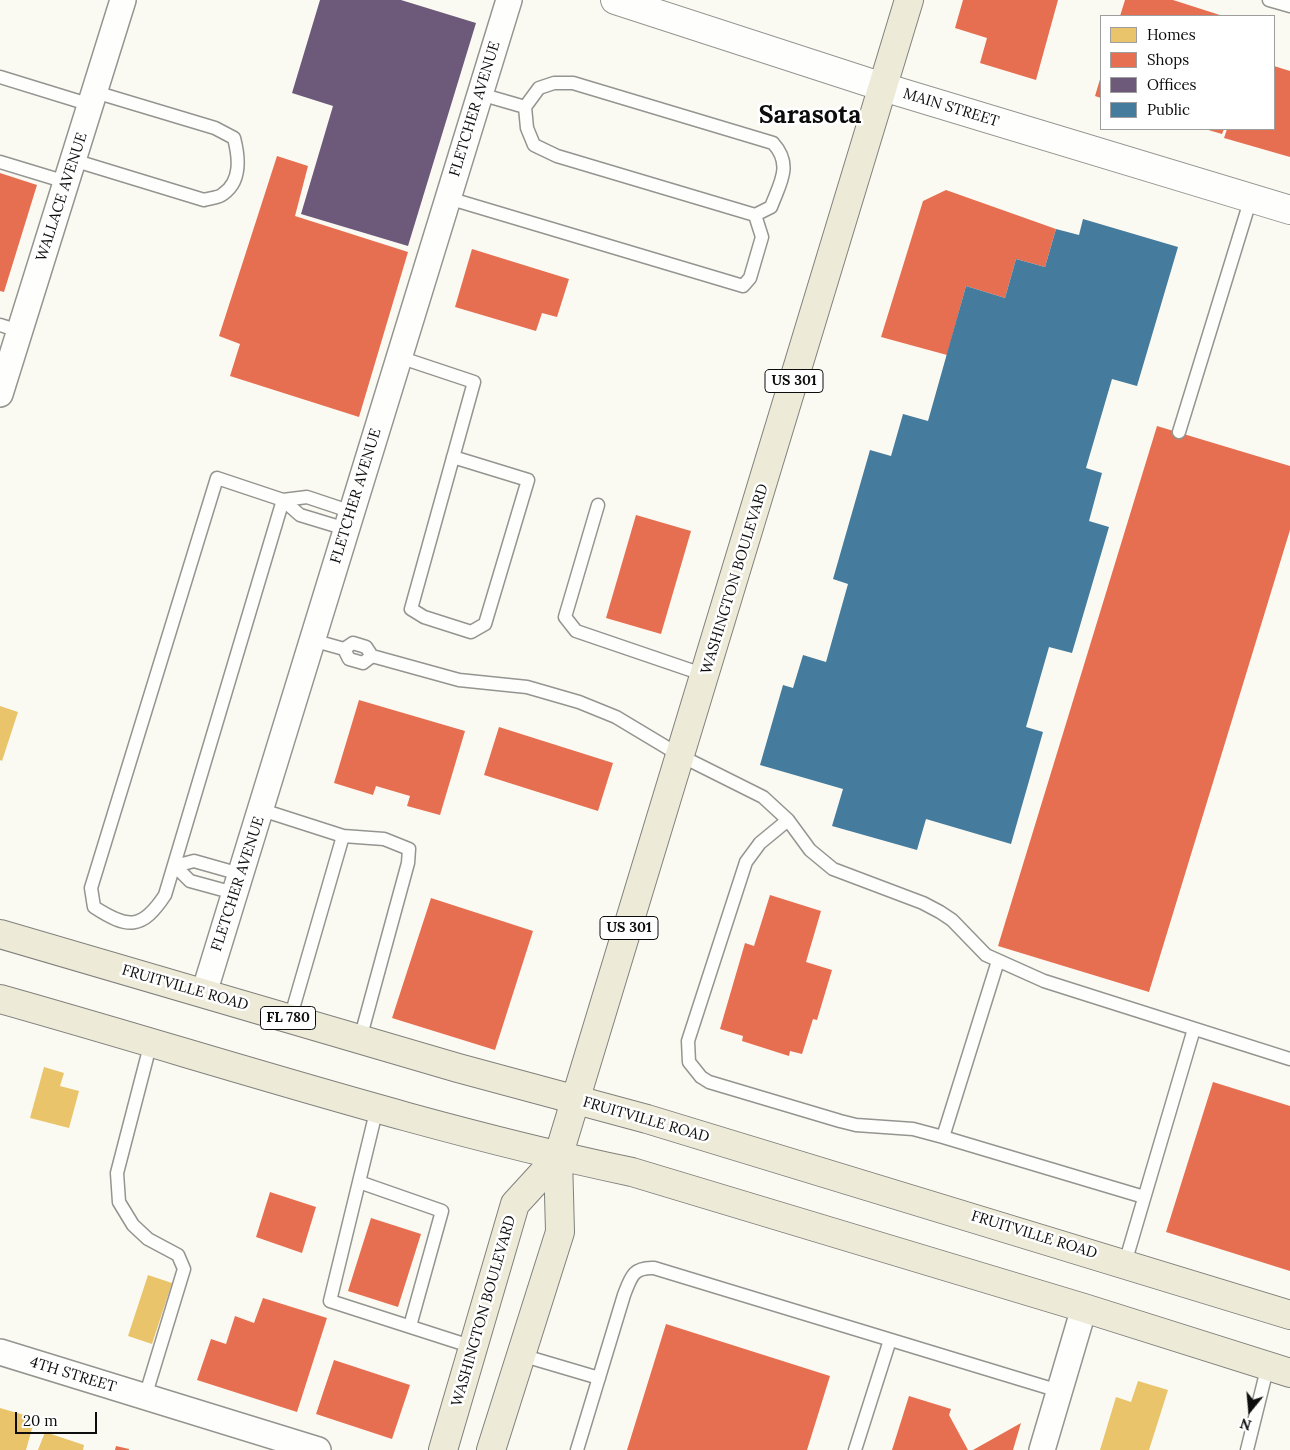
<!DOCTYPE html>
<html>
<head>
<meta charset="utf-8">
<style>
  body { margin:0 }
  #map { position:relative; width:1290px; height:1450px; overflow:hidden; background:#fbfaf2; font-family:Lora,serif }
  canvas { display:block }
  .legend { position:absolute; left:1100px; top:15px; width:175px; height:115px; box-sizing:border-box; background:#fff; border:1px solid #9e9e9e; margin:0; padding:6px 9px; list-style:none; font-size:15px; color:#0d0d0d }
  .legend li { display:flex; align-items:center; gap:10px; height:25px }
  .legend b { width:25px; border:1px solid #9e9e9e }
  .north { position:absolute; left:1225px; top:1385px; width:50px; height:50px; -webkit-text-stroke:4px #fff; paint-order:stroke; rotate:197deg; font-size:14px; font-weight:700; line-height:20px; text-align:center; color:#0d0d0d }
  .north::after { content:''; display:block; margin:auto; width:18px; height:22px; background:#0d0d0d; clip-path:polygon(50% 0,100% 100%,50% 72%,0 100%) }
  .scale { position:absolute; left:15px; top:1412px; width:82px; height:22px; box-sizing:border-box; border:2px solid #0d0d0d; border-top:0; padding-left:6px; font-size:15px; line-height:18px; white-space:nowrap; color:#0d0d0d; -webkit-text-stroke:4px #fff; paint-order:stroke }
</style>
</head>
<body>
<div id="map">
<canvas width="1290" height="1450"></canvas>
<ul class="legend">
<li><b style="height:14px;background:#e9c46a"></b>Homes</li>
<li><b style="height:14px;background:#e76f51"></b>Shops</li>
<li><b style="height:14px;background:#6d597a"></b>Offices</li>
<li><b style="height:14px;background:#457b9d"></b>Public</li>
</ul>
<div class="north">N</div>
<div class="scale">20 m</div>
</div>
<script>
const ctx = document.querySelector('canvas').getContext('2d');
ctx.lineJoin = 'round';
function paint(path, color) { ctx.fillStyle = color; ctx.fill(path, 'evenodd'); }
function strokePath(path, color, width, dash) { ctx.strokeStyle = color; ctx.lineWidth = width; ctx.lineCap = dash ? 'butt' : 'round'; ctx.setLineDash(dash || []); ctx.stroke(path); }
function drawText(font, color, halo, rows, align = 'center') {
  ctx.font = font + ' Lora,serif'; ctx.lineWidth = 5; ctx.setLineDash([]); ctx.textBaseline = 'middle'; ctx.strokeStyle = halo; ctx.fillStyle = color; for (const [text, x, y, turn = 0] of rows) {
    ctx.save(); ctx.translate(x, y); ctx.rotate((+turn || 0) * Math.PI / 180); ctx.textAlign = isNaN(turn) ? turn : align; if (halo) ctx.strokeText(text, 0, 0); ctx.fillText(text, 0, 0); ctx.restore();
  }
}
paint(new Path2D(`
  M0,706L18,712L2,761L0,760Z
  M44,1067L64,1073L60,1086L79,1091L69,1128L30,1118Z
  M148,1275L172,1283L152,1344L128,1336Z
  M1138,1381L1168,1390L1149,1450H1100L1116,1397L1131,1402Z
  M0,1408L35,1418L26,1450H0Z
  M45,1432L84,1445L83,1450H38Z`), '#e9c46a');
paint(new Path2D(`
  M963,0H1058L1036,80L980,63L987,38L955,28Z
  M1125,0H1173L1223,16H1120Z
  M1274,66L1290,71V157L1224,138L1227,129H1274Z
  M1101,76V98L1095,96Z
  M1205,129H1224L1222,134Z
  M277,156L308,166L295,216L408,252L359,417L230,376L240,344L219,336Z
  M0,173L37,185L4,292L0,291Z
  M946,190L1056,229L1045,267L1016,259L1005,298L966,286L947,355L881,337L923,201Z
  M472,249L569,279L557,317L542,313L536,331L455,307Z
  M1157,426L1290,466V530L1149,992L998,946Z
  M636,515L691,531L661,634L606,618Z
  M359,700L465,731L440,815L407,806L410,796L376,786L373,795L334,783Z
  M499,727L613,763L598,811L484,775Z
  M770,895L821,911L806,962L832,970L817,1020L813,1019L802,1054L790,1051L789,1056L742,1041L743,1036L720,1029L745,943L754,946Z
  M431,898L533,931L495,1050L392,1018Z
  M1213,1082L1290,1106V1271L1166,1232Z
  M270,1192L316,1207L302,1253L256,1237Z
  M371,1218L421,1234L398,1307L348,1291Z
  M263,1298L327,1318L297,1412L197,1380L211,1339L226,1344L235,1316L254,1323Z
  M666,1324L830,1376L807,1450H627Z
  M334,1360L410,1385L392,1439L316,1414Z
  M909,1396L951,1409L949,1415L968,1450H892Z
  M1021,1423L1013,1450H973Z
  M116,1446L129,1449V1450H115Z`), '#e76f51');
paint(new Path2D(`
  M320,0H401L476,23L408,246L301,214L333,106L292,93Z`), '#6d597a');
paint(new Path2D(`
  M1083,219L1178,247L1137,386L1112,379L1086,468L1102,473L1089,521L1109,527L1072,653L1049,647L1026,727L1043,732L1011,844L926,819L917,850L832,826L843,789L760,765L783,685L793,688L803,655L826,662L848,584L833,579L870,450L891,456L903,414L928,421L966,286L1005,298L1016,259L1045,267L1056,229L1079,235Z`), '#457b9d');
const service = new Path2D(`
  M1269,0L1290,6
  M0,77L91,105
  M554,83H573L773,143C793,165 780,183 771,207L755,215L557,156L534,145L527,128L525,107L539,88Z
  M480,94L525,107
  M73,160L204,200C209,198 219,198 223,194C242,181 239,157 234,138L215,128L95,92
  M0,162L66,182
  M448,198L743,286L750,278L762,237L755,215
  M0,325L19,331
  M399,357L474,382L411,609L424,617L471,632L485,624L528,480L453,457
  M1179,432L1251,198
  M217,478L283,500L165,895C142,930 128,929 94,907L91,888Z
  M283,500L307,497L352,512
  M283,500L300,515L346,529
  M598,505L565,617L576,631L705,675
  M312,640L344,649L353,643L366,647L372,656L363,663L349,659L344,649
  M372,656L459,680L527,687L579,702L616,717L681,756L763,797L788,820L810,850L833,869L923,903L940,912L952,920L986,955L1044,981L1290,1059
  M262,810L343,836L384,839L409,849L408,863L360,1039
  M788,820L760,843L746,862L688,1041L689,1062L701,1077L709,1082L840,1121L856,1125L913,1129L943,1137L1144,1197
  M175,866L194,861L240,874
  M175,866L190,881L234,893
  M290,1019L343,836
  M377,1108L330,1301L473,1347
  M943,1137L998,961
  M359,1182L442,1211L410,1326
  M1125,1263L1194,1029
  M521,1355L599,1378
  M145,1397L184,1269L178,1255L148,1239L133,1225L119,1202L117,1173L151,1042
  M577,1450L624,1295C631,1277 633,1267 654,1268L1059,1391
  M855,1450L890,1340
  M1247,1450L1268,1365`);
const minor = new Path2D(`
  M0,394L123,0
  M204,993L509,0
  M0,1352L318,1450
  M1042,1450L1084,1308`);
const tertiary = new Path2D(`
  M615,0L883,87L1290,210`);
const primary = new Path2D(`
  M0,934L458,1068L647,1119L1290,1315
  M0,999C210,1058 418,1127 632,1172L1084,1308L1290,1373
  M443,1450L515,1204L558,1157
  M491,1450L560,1232L558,1157L909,0`);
strokePath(service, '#949490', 15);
strokePath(minor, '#949490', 28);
strokePath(tertiary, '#949490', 30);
strokePath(primary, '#81817d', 30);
strokePath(service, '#fefefd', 12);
strokePath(minor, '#fefefd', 25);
strokePath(tertiary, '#fefefd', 28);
strokePath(primary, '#edead8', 28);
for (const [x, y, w] of [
  [794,381,58],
  [629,928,58],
  [288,1018,55]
]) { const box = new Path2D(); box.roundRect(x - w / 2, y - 11.5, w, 23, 4); ctx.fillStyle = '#fff'; ctx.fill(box); strokePath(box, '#0d0d0d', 1); }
drawText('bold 14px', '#0d0d0d', null, [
  ["US 301",794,381],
  ["US 301",629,928],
  ["FL 780",288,1018]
]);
drawText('15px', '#0d0d0d', '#fff', [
  ["MAIN STREET",951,108,17],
  ["FLETCHER AVENUE",475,109,-73],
  ["WALLACE AVENUE",62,197,-72],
  ["FLETCHER AVENUE",356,496,-73],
  ["WASHINGTON BOULEVARD",735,579,-73],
  ["FLETCHER AVENUE",238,884,-72],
  ["FRUITVILLE ROAD",185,988,16],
  ["FRUITVILLE ROAD",646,1120,16],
  ["FRUITVILLE ROAD",1034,1235,17],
  ["WASHINGTON BOULEVARD",484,1311,-74],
  ["4TH STREET",73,1375,17]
]);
drawText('bold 25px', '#0d0d0d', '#fff', [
  ["Sarasota",810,116]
]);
</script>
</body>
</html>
